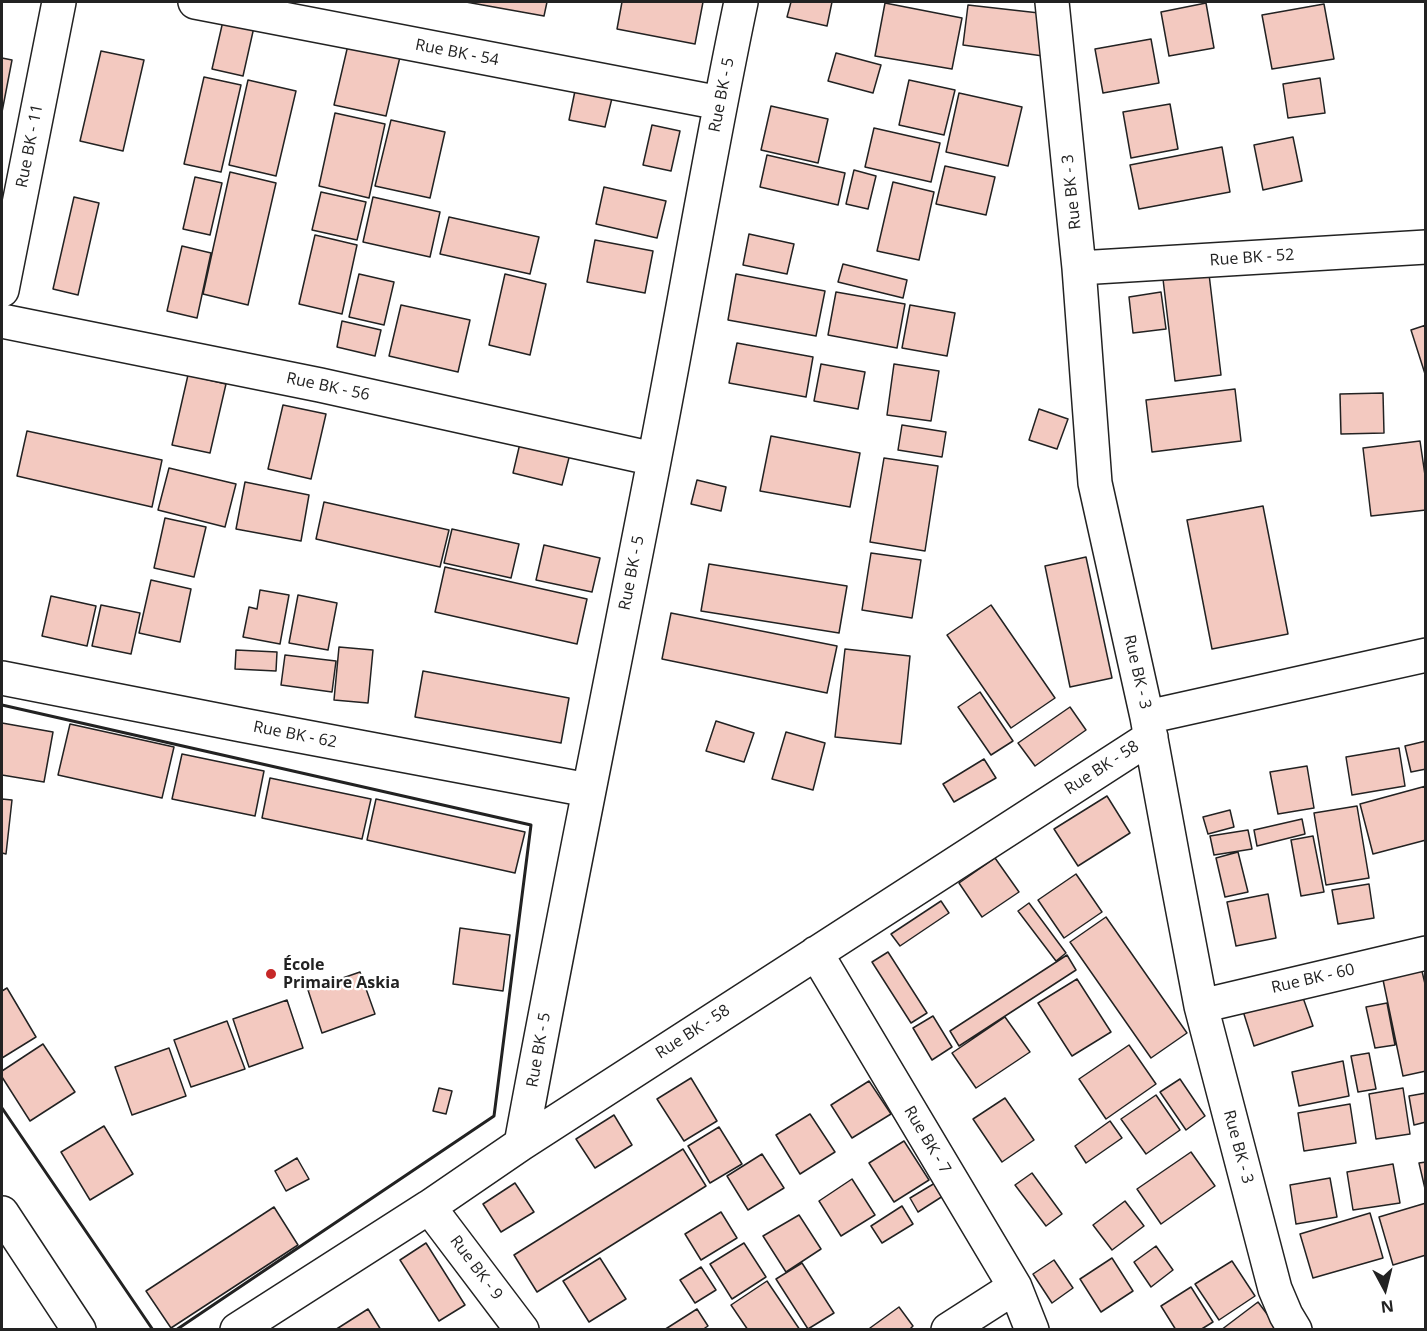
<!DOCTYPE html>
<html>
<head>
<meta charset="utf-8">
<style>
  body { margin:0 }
  #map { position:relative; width:1427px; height:1331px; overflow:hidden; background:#fff; font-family:"Open Sans",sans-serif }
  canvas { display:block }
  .frame { position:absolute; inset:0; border:3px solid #222; pointer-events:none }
  .north { position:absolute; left:1355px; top:1259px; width:60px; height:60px; -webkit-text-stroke:4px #fff; paint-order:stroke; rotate:173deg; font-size:16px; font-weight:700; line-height:24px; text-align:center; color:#222 }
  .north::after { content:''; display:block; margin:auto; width:21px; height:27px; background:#222; clip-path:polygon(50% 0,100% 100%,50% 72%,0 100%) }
</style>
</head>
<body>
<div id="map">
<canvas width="1427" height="1331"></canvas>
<div class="frame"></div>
<div class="north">N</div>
</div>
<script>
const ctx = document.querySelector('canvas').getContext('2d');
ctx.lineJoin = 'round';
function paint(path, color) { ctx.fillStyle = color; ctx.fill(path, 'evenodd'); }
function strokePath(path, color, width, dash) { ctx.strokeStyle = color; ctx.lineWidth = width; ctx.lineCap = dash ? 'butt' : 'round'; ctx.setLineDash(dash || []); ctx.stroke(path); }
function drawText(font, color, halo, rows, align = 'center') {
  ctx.font = font + ' "Open Sans",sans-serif'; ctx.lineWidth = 4.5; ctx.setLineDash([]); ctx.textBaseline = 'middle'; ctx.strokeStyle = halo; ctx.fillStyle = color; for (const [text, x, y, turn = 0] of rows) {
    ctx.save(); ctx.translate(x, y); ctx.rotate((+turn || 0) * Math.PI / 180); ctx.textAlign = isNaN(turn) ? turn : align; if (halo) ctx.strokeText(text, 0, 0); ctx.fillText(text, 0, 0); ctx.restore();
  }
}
const building = new Path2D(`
  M466,2H547L544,16Z
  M622,2H703L695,44L617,29Z
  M791,2H832L827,26L787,17Z
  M885,3L962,18L952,69L875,56Z
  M1206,3L1214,48L1169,56L1161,12Z
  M1324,4L1334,59L1272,69L1262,15Z
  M968,5L1048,14L1043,56L963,45Z
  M223,21L254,27L243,76L212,69Z
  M1151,39L1159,83L1103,93L1095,49Z
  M348,45L400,57L386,116L334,105Z
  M101,51L144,60L123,151L80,141Z
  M836,53L881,65L873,93L828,81Z
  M2,58L12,60L2,112Z
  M204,77L241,85L221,172L184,164Z
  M1320,78L1325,113L1288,118L1283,84Z
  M248,80L296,91L276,176L229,165Z
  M909,80L955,90L944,135L899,125Z
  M576,86L613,94L605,127L569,120Z
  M959,93L1022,107L1008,166L946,152Z
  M1170,104L1178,149L1131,158L1123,112Z
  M771,106L828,119L818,163L761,150Z
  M335,113L385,124L369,198L319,186Z
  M391,120L445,132L430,198L375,186Z
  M652,125L680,131L671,171L643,165Z
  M874,128L940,143L931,182L865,167Z
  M1293,137L1302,181L1263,190L1254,145Z
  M1222,147L1230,192L1139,209L1130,165Z
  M767,155L845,173L838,205L760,187Z
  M945,166L995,177L986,215L936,204Z
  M854,170L876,176L868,209L846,204Z
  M230,172L276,183L248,305L203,294Z
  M195,177L222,183L210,235L183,229Z
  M893,182L934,192L919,260L877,251Z
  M604,187L666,201L657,238L596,224Z
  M321,192L366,202L357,240L312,230Z
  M74,197L99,203L78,295L53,289Z
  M373,197L440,212L430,257L363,242Z
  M449,217L539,237L530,274L440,254Z
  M749,234L794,244L787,274L743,265Z
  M315,235L357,245L342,314L299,304Z
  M595,240L653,251L645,293L587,282Z
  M182,246L211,253L197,318L167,311Z
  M843,264L907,280L903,298L838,282Z
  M359,274L394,282L384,325L349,317Z
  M505,274L546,284L530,355L489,345Z
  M736,274L825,291L816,336L728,320Z
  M1209,274L1221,375L1175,381L1163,279Z
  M836,292L905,304L897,348L828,335Z
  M1161,292L1166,329L1133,333L1129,297Z
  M401,305L470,320L458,372L389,356Z
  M910,305L955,313L947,356L902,348Z
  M342,321L381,330L375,356L337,347Z
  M1426,325V377L1411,330Z
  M737,343L813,357L806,397L729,383Z
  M821,364L865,372L858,409L814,401Z
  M894,364L939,371L931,421L887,415Z
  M188,375L226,384L210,453L172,445Z
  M1235,389L1241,441L1152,452L1146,400Z
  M1383,393L1384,433L1341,434L1340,394Z
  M283,405L326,414L311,479L268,469Z
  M1039,409L1068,419L1057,449L1029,440Z
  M902,425L946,432L942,457L898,450Z
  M27,431L162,460L152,507L17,476Z
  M771,436L860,453L850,507L760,491Z
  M521,439L571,450L562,485L513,473Z
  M1420,441L1426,482V510L1371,516L1363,448Z
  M884,458L938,466L925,551L870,542Z
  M169,468L236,484L225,527L158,510Z
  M697,480L726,487L721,511L691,504Z
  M245,482L309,495L301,541L236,529Z
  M324,502L449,530L440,567L316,539Z
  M1263,506L1288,634L1212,649L1187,520Z
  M165,518L206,527L194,577L154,568Z
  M452,529L519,544L511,578L444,563Z
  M544,545L600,558L592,592L536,580Z
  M871,553L921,560L912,618L862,610Z
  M1086,557L1112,678L1070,687L1045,566Z
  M709,564L847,586L839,633L701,611Z
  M445,567L587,599L577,644L435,612Z
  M151,580L191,589L180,642L139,633Z
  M260,590L289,595L280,644L243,637L249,607L257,609Z
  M298,595L337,603L328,650L289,643Z
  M51,596L96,606L87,646L42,636Z
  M101,605L140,613L131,654L92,646Z
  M991,605L1055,698L1011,728L947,635Z
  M671,613L837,646L827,693L662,659Z
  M339,647L373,650L368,703L334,700Z
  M845,649L910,656L901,744L835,737Z
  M236,650L277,652L276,671L235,669Z
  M285,655L336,661L332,692L281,685Z
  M423,671L569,698L561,743L415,717Z
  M980,692L1013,741L991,755L958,707Z
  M1070,707L1086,730L1035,766L1018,743Z
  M716,721L754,733L744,762L706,751Z
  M2,723L53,732L44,782L2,775Z
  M70,724L174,747L162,798L58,775Z
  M786,732L825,743L813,790L772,779Z
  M1426,741V769L1411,772L1405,746Z
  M1399,748L1405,786L1352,795L1346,757Z
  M182,754L264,771L255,816L172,799Z
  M984,759L996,778L954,802L943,784Z
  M1307,766L1314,808L1278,814L1270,772Z
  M270,778L371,799L362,839L262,818Z
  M1426,786V840L1373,854L1360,804Z
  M1107,796L1130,833L1078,866L1054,829Z
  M2,799L12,800L6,854L2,853Z
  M376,799L525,832L515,873L367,840Z
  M1357,806L1369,878L1326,885L1314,813Z
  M1230,810L1234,827L1208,834L1203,817Z
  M1302,819L1305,834L1257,846L1254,830Z
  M1248,830L1252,849L1214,855L1210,836Z
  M1313,836L1324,892L1301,896L1291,840Z
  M1238,852L1248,892L1225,897L1216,858Z
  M995,858L1019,892L982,917L959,883Z
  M1076,874L1102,912L1064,938L1038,900Z
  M1369,884L1374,918L1338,924L1332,890Z
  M1268,894L1276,938L1236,946L1227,902Z
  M941,901L949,913L900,946L891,934Z
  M1029,903L1066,953L1056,961L1018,911Z
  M1106,917L1187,1033L1151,1058L1070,942Z
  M460,928L510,935L503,991L453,984Z
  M888,952L927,1013L911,1023L872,962Z
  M1067,955L1076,970L959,1046L950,1031Z
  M1421,967L1426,988V1071L1403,1076L1382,975Z
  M360,972L375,1014L322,1033L308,990Z
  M1077,979L1111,1032L1072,1056L1038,1003Z
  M7,988L36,1037L2,1058V991Z
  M1301,992L1313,1026L1254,1046L1243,1011Z
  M287,1000L303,1048L249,1067L233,1019Z
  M1387,1003L1395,1045L1375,1048L1366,1007Z
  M933,1016L952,1047L932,1060L913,1028Z
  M1005,1017L1030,1052L976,1088L952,1053Z
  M227,1021L245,1069L191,1087L174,1040Z
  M43,1044L75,1092L30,1121L2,1077V1071Z
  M1129,1045L1156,1084L1106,1119L1079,1079Z
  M169,1048L186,1096L132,1115L115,1067Z
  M1369,1053L1376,1089L1358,1092L1351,1056Z
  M1343,1061L1349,1096L1299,1106L1292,1072Z
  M691,1078L717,1121L684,1141L657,1099Z
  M1180,1079L1205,1116L1186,1130L1160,1092Z
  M869,1081L891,1114L852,1138L831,1105Z
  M439,1088L452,1091L446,1114L433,1111Z
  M1403,1088L1410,1134L1376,1139L1369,1094Z
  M1426,1093V1122L1414,1125L1409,1096Z
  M1156,1095L1180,1130L1146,1154L1121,1119Z
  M1005,1098L1034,1140L1002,1162L973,1119Z
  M1350,1104L1356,1143L1304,1151L1298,1113Z
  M810,1114L835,1152L800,1174L776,1135Z
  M614,1115L632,1145L595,1168L576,1139Z
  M1110,1121L1122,1138L1086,1163L1075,1146Z
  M104,1126L133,1174L90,1200L61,1152Z
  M719,1127L742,1164L710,1183L688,1146Z
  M904,1141L929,1180L894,1202L869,1163Z
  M683,1149L706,1186L537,1292L514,1255Z
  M1191,1152L1215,1186L1161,1224L1137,1189Z
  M762,1154L784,1188L748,1210L727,1176Z
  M297,1158L309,1179L286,1191L275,1171Z
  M1426,1162V1193L1419,1163Z
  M1393,1164L1400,1203L1353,1210L1347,1172Z
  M1032,1173L1062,1214L1046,1226L1015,1185Z
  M1330,1178L1337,1217L1296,1224L1290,1185Z
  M852,1179L875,1215L841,1236L819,1201Z
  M515,1183L534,1212L501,1232L483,1204Z
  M935,1183L943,1196L918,1212L910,1198Z
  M1125,1201L1144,1226L1112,1250L1093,1225Z
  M1426,1203V1255L1393,1265L1379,1217Z
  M902,1206L913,1224L882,1243L871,1226Z
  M274,1207L298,1245L171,1328L146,1291Z
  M721,1212L737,1238L701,1260L685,1234Z
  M1370,1213L1383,1258L1313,1278L1300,1234Z
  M799,1215L821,1249L786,1272L763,1236Z
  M426,1243L465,1305L439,1321L400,1260Z
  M744,1243L766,1277L732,1299L710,1264Z
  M1156,1246L1173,1270L1151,1287L1134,1262Z
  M600,1258L626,1299L589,1322L563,1281Z
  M1112,1258L1133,1291L1101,1312L1080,1279Z
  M1054,1260L1073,1288L1052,1303L1033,1274Z
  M1232,1261L1255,1296L1219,1320L1195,1284Z
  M802,1263L834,1313L808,1329L776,1279Z
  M701,1267L716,1290L695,1303L680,1280Z
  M767,1281L800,1330H748L731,1305Z
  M1191,1287L1213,1322L1200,1330H1176L1161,1306Z
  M1258,1302L1279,1330H1221Z
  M899,1307L913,1326L909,1330H871L870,1328Z
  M368,1309L381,1330H335Z
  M697,1309L708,1326L702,1330H664Z`);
paint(building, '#f3c9c0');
strokePath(building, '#222', 1.5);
const minor = new Path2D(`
  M195,2L720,103
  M1052,2L1079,268L1095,483L1147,717L1175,869L1201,1006L1275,1289L1286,1315L1295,1330
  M1079,268L1426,247
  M2,290L59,2
  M2,321L320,385L654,459
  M2,678L242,725L588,790
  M1147,717L1426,655
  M816,953L1015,1287L1032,1330
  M1201,1006L1426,953
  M521,1144C563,915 610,688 654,461C684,308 709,154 741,2
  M429,1207L522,1330
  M237,1330L429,1207L521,1144L1151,737
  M948,1330L1015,1287`);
const tertiary = new Path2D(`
  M2,1213L79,1330`);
strokePath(minor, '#222', 36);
strokePath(tertiary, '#222', 36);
strokePath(minor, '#fff', 33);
strokePath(tertiary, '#fff', 33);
strokePath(new Path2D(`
  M2,705L531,825L494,1116L176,1330
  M2,1108L153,1330`), '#222', 3);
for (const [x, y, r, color] of [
  [271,974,6,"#c62828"]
]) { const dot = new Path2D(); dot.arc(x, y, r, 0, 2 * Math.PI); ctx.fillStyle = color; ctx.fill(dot); strokePath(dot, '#fff', 2); }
drawText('16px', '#222', '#fff', [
  ["Rue BK - 54",457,53,11],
  ["Rue BK - 5",722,95,-79],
  ["Rue BK - 11",30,146,-79],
  ["Rue BK - 3",1072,192,-96],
  ["Rue BK - 52",1252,258,-4],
  ["Rue BK - 56",328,387,12],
  ["Rue BK - 5",632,573,-79],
  ["Rue BK - 3",1137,672,77],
  ["Rue BK - 62",295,735,11],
  ["Rue BK - 58",1102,768,-33],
  ["Rue BK - 60",1313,979,-13],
  ["Rue BK - 58",693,1032,-33],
  ["Rue BK - 5",539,1050,-80],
  ["Rue BK - 7",927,1140,59],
  ["Rue BK - 3",1238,1147,75],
  ["Rue BK - 9",476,1268,53]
]);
drawText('bold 16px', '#222', '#fff', [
  ["École",283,965],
  ["Primaire Askia",283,983]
], 'left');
</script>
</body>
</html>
